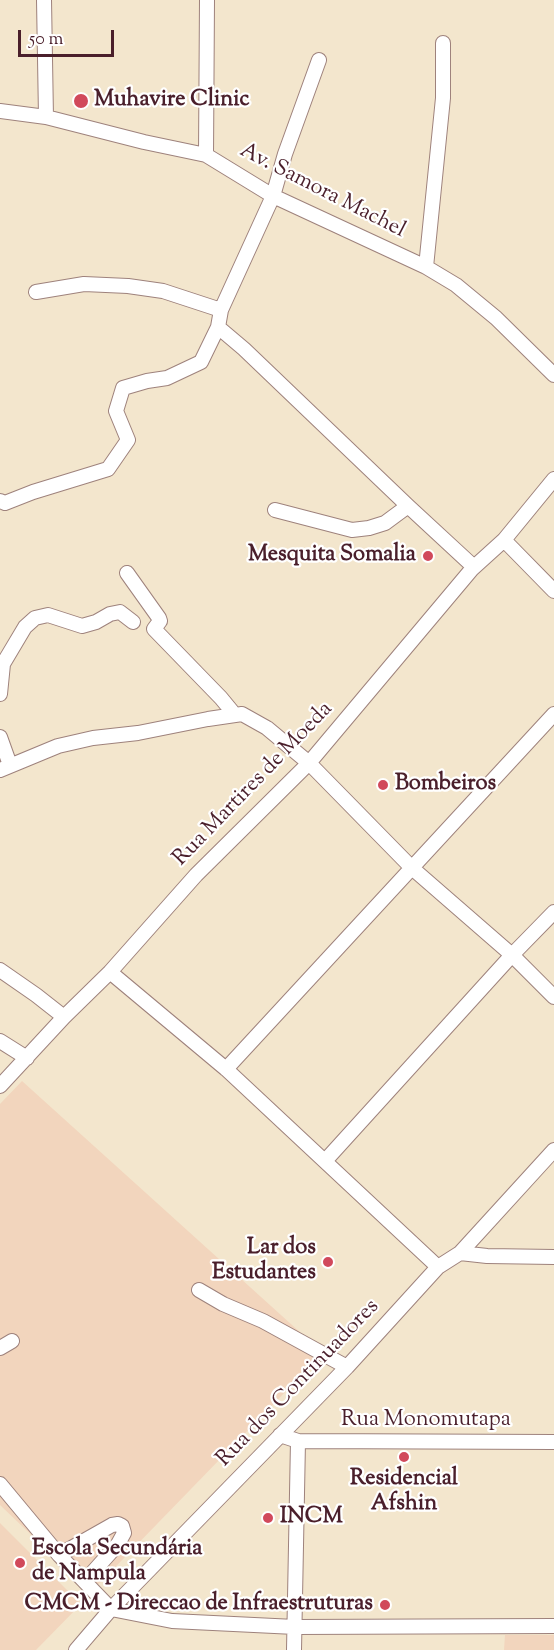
<!DOCTYPE html>
<html>
<head>
<meta charset="utf-8">
<style>
  body { margin:0 }
  #map { position:relative; width:554px; height:1650px; overflow:hidden; background:#f3e6cd; font-family:"Sorts Mill Goudy",serif }
  canvas { display:block }
  .scale { position:absolute; left:18px; top:30px; width:96px; height:27px; box-sizing:border-box; border:3px solid #4a1f2b; border-top:0; padding-left:8px; font-size:18px; line-height:21px; white-space:nowrap; color:#4a1f2b; -webkit-text-stroke:4px #fff; paint-order:stroke }
</style>
</head>
<body>
<div id="map">
<canvas width="554" height="1650"></canvas>
<div class="scale">50 m</div>
</div>
<script>
const ctx = document.querySelector('canvas').getContext('2d');
ctx.lineJoin = 'round';
function paint(path, color) { ctx.fillStyle = color; ctx.fill(path, 'evenodd'); }
function strokePath(path, color, width, dash) { ctx.strokeStyle = color; ctx.lineWidth = width; ctx.lineCap = dash ? 'butt' : 'round'; ctx.setLineDash(dash || []); ctx.stroke(path); }
function drawText(font, color, halo, rows, align = 'center') {
  ctx.font = font + ' "Sorts Mill Goudy",serif'; ctx.lineWidth = 4.5; ctx.setLineDash([]); ctx.textBaseline = 'middle'; ctx.strokeStyle = halo; ctx.fillStyle = color; for (const [text, x, y, turn = 0] of rows) {
    ctx.save(); ctx.translate(x, y); ctx.rotate((+turn || 0) * Math.PI / 180); ctx.textAlign = isNaN(turn) ? turn : align; if (halo) ctx.strokeText(text, 0, 0); ctx.fillText(text, 0, 0); ctx.restore();
  }
}
paint(new Path2D(`
  M22,1081L323,1353L91,1592L0,1505V1104Z
  M0,1523L81,1604L36,1650H0Z
  M505,1635H554V1650H504Z`), '#f2d5bd');
const minor = new Path2D(`
  M44,0L46,117
  M319,60L285,154L273,196L221,310L218,327L244,349L408,506L474,567
  M0,111L46,117L144,142L206,155L273,196L426,267L456,285L496,318L554,375
  M206,155L207,0
  M426,267L443,98V43
  M36,292L84,284L128,286L163,291L221,310
  M0,501L5,503L33,492L108,469L128,440L116,411L123,388L147,381L167,378L201,362L218,327
  M275,510L352,530L369,528L385,523L408,506
  M504,540L554,591
  M127,573L159,618L160,621L154,629L221,698L235,715
  M0,694L3,664L25,627L35,618L48,615L82,626L96,622L110,614L120,612L133,622
  M0,737L10,765
  M0,770L58,746L93,738L138,733L208,719L242,714L267,728L309,763L412,868L512,955L554,997
  M0,970L36,995L64,1017
  M110,972L226,1069L438,1267
  M0,1041L27,1058
  M226,1069L554,714
  M0,1086L64,1017L110,972L196,875L309,763L472,569L504,540L554,479
  M325,1161L512,955L554,912
  M460,1253L487,1256L554,1257
  M199,1290L223,1304L263,1321L347,1367
  M0,1348L12,1341
  M280,1435L298,1441L554,1442
  M0,1484L59,1555L111,1609L172,1621L295,1627L554,1626
  M59,1555L112,1525L118,1524L122,1526L124,1533L118,1544L85,1581
  M76,1650L111,1609L347,1367L438,1267L460,1253L554,1150
  M294,1650L298,1441`);
strokePath(minor, '#9e827c', 16);
strokePath(minor, '#fff', 14);
for (const [x, y, r, color] of [
  [81,101,8,"#d1495b"],
  [428,556,6,"#d1495b"],
  [383,785,6,"#d1495b"],
  [328,1262,6,"#d1495b"],
  [404,1457,6,"#d1495b"],
  [268,1518,6,"#d1495b"],
  [20,1563,6,"#d1495b"],
  [385,1605,6,"#d1495b"]
]) { const dot = new Path2D(); dot.arc(x, y, r, 0, 2 * Math.PI); ctx.fillStyle = color; ctx.fill(dot); strokePath(dot, '#fff', 2); }
drawText('bold 22px', '#4a1f2b', '#fff', [
  ["Muhavire Clinic",94,101],
  ["Mesquita Somalia",416,556,"right"],
  ["Bombeiros",395,785],
  ["Lar dos",316,1249,"right"],
  ["Estudantes",316,1274,"right"],
  ["Residencial",404,1480,"center"],
  ["Afshin",404,1505,"center"],
  ["INCM",280,1518],
  ["Escola Secundária",32,1550],
  ["de Nampula",32,1575],
  ["CMCM - Direccao de Infraestruturas",373,1605,"right"]
], 'left');
drawText('22px', '#4a1f2b', '#fff', [
  ["Av. Samora Machel",322,192,27],
  ["Rua Martires de Moeda",254,785,-46],
  ["Rua dos Continuadores",299,1384,-46],
  ["Rua Monomutapa",426,1421]
]);
</script>
</body>
</html>
